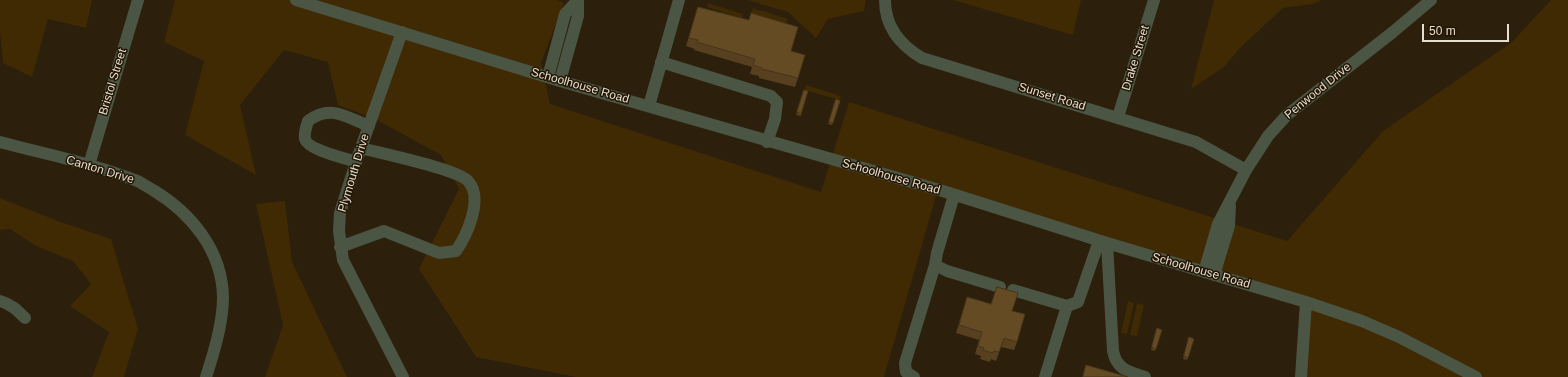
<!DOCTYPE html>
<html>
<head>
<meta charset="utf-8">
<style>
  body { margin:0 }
  #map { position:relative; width:1568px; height:377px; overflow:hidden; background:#2c1f0b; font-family:Arial,sans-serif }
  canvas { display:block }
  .scale { position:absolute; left:1422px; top:24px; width:87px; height:18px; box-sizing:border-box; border:2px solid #e7ded2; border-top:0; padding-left:5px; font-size:12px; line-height:14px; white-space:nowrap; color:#e7ded2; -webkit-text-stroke:3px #221603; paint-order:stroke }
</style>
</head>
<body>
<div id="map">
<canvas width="1568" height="377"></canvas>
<div class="scale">50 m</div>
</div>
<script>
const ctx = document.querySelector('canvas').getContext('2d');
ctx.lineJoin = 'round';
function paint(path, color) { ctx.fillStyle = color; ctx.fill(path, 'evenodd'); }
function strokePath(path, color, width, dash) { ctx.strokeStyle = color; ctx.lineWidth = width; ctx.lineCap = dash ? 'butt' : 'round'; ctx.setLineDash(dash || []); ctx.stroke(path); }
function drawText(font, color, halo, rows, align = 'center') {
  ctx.font = font + ' Arial,sans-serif'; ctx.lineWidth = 3; ctx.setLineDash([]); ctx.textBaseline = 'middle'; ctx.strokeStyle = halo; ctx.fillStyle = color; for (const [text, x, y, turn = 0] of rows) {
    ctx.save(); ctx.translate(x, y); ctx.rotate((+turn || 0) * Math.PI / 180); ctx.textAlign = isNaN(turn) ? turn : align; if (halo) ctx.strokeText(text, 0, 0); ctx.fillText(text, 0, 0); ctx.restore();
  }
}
paint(new Path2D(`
  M0,0H92L86,28L48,19L32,77L3,63L0,32Z
  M175,0H556L564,3L541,63L550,104L821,192L849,102L1287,241L1383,131L1512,42L1551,0H1568V377H1303L1307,303L936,196L884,377H576L476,357L419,269L459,189L441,155L375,119L338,105L328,62L284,50L240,105L256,175L185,135L204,61L164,42Z
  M747,0H866L864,11L828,19L816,38L788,12Z
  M953,0H1081L1073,35Z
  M1214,0H1321L1313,4L1283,8L1240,48L1224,67L1191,89Z
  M708,3L743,14L742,18L707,7Z
  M753,8L788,19L786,23L751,13Z
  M806,85L841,96L840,100L805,90Z
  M0,198L58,221L111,239L138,329L124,377H92L109,332L70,306L91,284L73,261L36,246L10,229L0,230Z
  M285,201L292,262L347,377H265L283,325L256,204Z
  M1128,301L1134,303L1127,334L1121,333Z
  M1137,303L1144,305L1137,336L1130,335Z`), '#3f2a04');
strokePath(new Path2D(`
  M296,0L560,81L943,191L1107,243L1306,302L1362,321L1399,337L1476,377
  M885,0C885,26 900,45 922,58L1196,142L1246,170
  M402,32L356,162L340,213L339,231L343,260L403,377
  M661,62L771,96L777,102L775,119L767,142
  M548,77L565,14L578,0
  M560,81L578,16V0
  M649,106L679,0
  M1118,117L1154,0
  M0,142C45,154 91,163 135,180C141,182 147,187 153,190C191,213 222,250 223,297C223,323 214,352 206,377
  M356,162C345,158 308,150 305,139C304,133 306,127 308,121C330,104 346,117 369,126
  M89,165L138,0
  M1107,243L1113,351C1117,370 1128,371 1145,377
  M340,247L384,231L439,253L456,251C467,235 484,198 468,181C458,169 379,153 361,148
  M935,265L947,271L1000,287
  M1204,272L1218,224L1246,170L1268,136L1287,115L1393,32L1431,0
  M1214,275L1229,226L1230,206
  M1013,290L1067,306L1078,302L1099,241
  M0,301C11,304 17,310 25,318
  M914,377L906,372L905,363L935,265L937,253L954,195
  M1045,377L1067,306
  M1301,377L1306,302`), '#4a5544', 12);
paint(new Path2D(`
  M698,7L749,20L751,13L791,51L798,78L795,87L759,78V76L750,74L752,67L694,50L695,49L686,46Z
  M804,90L808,91L801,116L796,115Z
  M836,99L840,101L832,125L828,124Z
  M997,287L1012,311L1017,342L1014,350L1001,347L996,361L991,359L990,362L980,359L981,356L975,354L979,340L956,333L967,297L991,304Z
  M1157,328L1162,330L1155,351L1151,350Z
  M1189,337L1194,339L1187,360L1183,359Z`), '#57401f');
const building = new Path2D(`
  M698,7L749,20L751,13L798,27L791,51L805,55L798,78L762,69V68L753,65L755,59L697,42L698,40L689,38Z
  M804,90L808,91L801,114L797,112Z
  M836,99L840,101L833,123L829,122Z
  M997,287L1018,293L1012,311L1025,314L1017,342L1004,338L999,352L994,351L993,353L983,350L984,348L978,346L982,332L959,325L967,297L991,304Z
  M1157,328L1162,330L1156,349L1152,347Z
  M1189,337L1194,339L1188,358L1184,356Z
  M1086,365L1128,377H1083Z`);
paint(building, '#654b24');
strokePath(building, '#473419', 1);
drawText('12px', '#e7ded2', '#221603', [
  ["Drake Street",1136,58,-73],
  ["Bristol Street",113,82,-73],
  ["Schoolhouse Road",580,86,16],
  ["Penwood Drive",1318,91,-39],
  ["Sunset Road",1052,97,17],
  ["Canton Drive",100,170,17],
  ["Plymouth Drive",354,173,-73],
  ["Schoolhouse Road",891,177,16],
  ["Schoolhouse Road",1201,271,16]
]);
</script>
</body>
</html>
